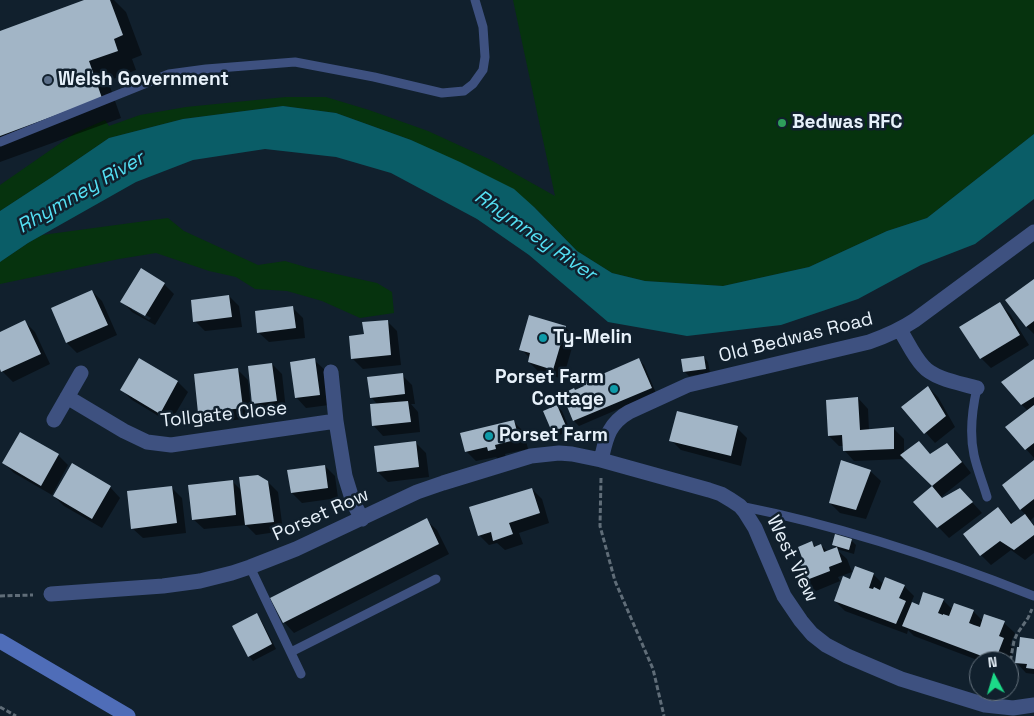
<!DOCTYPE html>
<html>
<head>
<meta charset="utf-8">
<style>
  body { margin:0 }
  #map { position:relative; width:1034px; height:716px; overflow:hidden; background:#11202d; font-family:"Space Grotesk",sans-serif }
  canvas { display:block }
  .north { position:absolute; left:969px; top:651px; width:50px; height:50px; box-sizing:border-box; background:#11202d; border:1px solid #67747f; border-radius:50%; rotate:354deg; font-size:14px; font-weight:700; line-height:20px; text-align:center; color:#e7f1fa }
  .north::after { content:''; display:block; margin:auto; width:18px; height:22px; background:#1cd988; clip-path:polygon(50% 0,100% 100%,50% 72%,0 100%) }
</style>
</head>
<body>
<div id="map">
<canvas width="1034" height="716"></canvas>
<div class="north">N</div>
</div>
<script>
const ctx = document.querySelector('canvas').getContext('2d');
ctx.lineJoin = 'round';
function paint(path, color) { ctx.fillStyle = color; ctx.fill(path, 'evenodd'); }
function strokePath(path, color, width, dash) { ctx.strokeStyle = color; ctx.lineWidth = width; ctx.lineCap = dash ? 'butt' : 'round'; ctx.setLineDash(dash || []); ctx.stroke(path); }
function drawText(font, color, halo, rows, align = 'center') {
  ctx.font = font + ' "Space Grotesk",sans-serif'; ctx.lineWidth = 5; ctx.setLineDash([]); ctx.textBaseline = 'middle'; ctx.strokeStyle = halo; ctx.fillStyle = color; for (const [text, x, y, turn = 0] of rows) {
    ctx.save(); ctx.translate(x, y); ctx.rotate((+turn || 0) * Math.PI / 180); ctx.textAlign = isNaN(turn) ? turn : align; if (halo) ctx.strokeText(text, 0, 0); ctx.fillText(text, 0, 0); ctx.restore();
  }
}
paint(new Path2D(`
  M513,0H1034V134L927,218L887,231L809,267L723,286L645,281L612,273L577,251L534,207L411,140L336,113L283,106L183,119L109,138L52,177L0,211V185L75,133L105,120L109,126L140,115L186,107L286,97H326L369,110L428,131L489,159L555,196Z
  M168,218L184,231L258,265L285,261L309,268L377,283L392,292L394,313L360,318L322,301L287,291L255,289L236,277L209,271L156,253L119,259L0,284V262L28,243L42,235Z`), '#06330e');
paint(new Path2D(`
  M283,106L336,113L411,140L460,162L514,189L534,207L577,251L612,273L645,281L723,286L809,267L887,231L927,218L1034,134V199L975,244L921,265L858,299L781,325L687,336L608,322L529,255L477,219L391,173L336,157L265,149L193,160L136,182L28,243L0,262V211L52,177L109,138L183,119Z`), '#0a5d67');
paint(new Path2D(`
  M88,0H114L126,12L142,55L132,59L136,70L108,81L121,118L0,162V32Z
  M1034,280V334L1027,327L1006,301Z
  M164,284L174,294L155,325L132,312L122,301ZM132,307L151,318L149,320L132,310Z
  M92,291L102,301L117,335L77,353L67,343L52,308Z
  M229,296L239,306L242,327L205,331L195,321Z
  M1000,304L1010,314L1029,345L991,368L981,358Z
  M292,307L303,318L305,338L269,342L258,332Z
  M387,321L397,331L401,365L363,369L352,358L365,335Z
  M25,322L35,332L50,364L13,382L3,372L0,366V333Z
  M565,327L575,337L563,379L539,372L529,362L530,358L521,349Z
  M704,357L708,362L710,373L689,376L684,371Z
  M140,360L178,382L188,392L170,423L132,400L122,390Z
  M314,360L325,370L329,405L306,408L296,397Z
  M639,360L644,365L656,393L579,426L574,421L563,394L576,391Z
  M1034,361V458L1026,449L1028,411L1021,404Z
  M272,364L282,374L286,410L264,413L254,403Z
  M238,370L248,380L252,418L210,423L200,413Z
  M402,375L412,385L415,404H411L418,412L420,432L383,436L373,425L378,405L371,397Z
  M928,387L938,397L955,427L935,443L903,407Z
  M858,398L868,409L869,431L894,429L904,439V454L931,455L947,445L957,455L971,473L941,497L943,499L970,500L982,513L949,538L914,502L934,486L904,457L903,459L854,461L844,450V446H839L829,436Z
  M557,406L562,411L570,430L558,436L553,431Z
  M514,422L524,432L528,449L505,454L506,459L499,460L496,457L476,461L466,451Z
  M737,428L747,438L741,466L681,450L671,440Z
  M416,443L426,453L429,477L388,482L378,472Z
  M58,455L68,465L52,495L14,473L4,463Z
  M1034,462V517L1030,521L1034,525V553L1025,560L1011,550L991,565L981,555L965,534L998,508L1013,524L1026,515L1021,510L1004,485Z
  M325,466L335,476L338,498L302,503L292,493L289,472Z
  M870,471L881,481L866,519L840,513L830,503Z
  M232,481L242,491L268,482L278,492L283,531L256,535L246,525L204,529L193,519Z
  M110,487L120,498L102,528L64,506L54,496Z
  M172,488L182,498L186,533L143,538L132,528Z
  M532,489L542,499L549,523L519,533L523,544L505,550L497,543L489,545L479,535Z
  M426,520L437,530L449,554L294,633L284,622Z
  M851,540L856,545L854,554L837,549L833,544Z
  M812,543L816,547L821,545L828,552L836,549L847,559L852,572L838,577L840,581L816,591L805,581L800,566L806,564Z
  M873,574L883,584L904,586L914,596L911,603L919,606L943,600L953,610L973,611L983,621L985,615L1004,623L1015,633L1010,645L1014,649L1009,661H980L914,636L908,630L907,634L845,611L835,601L851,580Z
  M256,615L261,620L276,649L253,661L249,656Z
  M1034,640V674L1026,673L1016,662Z`), '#0007');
paint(new Path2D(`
  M84,0H110L123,35L114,39L118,51L89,61L102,98L0,136V31Z
  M141,268L165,283L145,316L120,302Z
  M1034,279V321L1026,327L1005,300Z
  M92,290L108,325L66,343L51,308Z
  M229,295L232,317L193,322L191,300Z
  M1000,302L1020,335L980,359L959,327Z
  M293,306L296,328L257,333L255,311Z
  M529,315L566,326L553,370L528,362L530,353L519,350Z
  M25,320L41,354L1,372L0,369V332Z
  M388,320L391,355L351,359L349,336L364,334L362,322Z
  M704,356L706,369L683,372L681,359Z
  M139,358L178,381L160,414L120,390Z
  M315,358L320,395L295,398L290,362Z
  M639,358L652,388L573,421L562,394L574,388L575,390L584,386L582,383Z
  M1034,359V397L1021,405L1001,382Z
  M272,363L277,401L252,404L248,366Z
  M238,368L243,408L198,413L194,374Z
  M403,373L405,394L370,398L367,377Z
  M928,386L946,416L924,434L901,407Z
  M858,397L860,430L894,427V449L843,451L842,435L828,436L826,400Z
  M408,401L411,422L372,426L370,404Z
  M557,405L566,426L552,432L543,411Z
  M1034,405V443L1025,450L1005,427Z
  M677,411L738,426L731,456L669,441Z
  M514,420L519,439L495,445L496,449L488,451L487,447L465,452L460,433Z
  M20,432L59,454L41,486L2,463Z
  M416,441L419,467L377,472L374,446Z
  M919,441L930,454L947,443L962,462L932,486L900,455Z
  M841,460L871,470L856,510L829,503Z
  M1034,460V499L1020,510L1002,485Z
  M72,463L111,486L92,519L53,496Z
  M325,465L328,488L291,493L287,470Z
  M258,475L268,481L274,522L245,525L239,477Z
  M233,480L236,515L192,520L188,485Z
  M172,486L177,523L131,529L127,491Z
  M932,486L942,498L960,488L973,502L937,528L913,502Z
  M532,488L540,513L509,523L513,534L493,541L491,532L478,536L469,507Z
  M998,507L1011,524L1025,514L1034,526V535L1014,550L1000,541L980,556L963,534Z
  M427,518L439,544L283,623L270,598Z
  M835,534L852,539L849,550L832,545Z
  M812,541L814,547L821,544L824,552L837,547L842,562L829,567L830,571L804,581L798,566L804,563L798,547Z
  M855,566L874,573L869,588L873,589L874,587L880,590L885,577L905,585L899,598L906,601L896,624L834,601L843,576L850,579Z
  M923,592L944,599L938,613L943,615V614L949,616L954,603L974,610L969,623L974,625L980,627L984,614L1005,621L999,636L1004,638L995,661L902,626L912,602L919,605Z
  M257,613L272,644L248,657L232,626Z
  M1020,637L1034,639V669L1026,668L1027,664L1015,663L1017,647H1019Z`), '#a2b5c6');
strokePath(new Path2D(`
  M601,478L600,526L615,581L653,669L664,716
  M0,596L33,595
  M1009,668L1014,641L1017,634L1028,618L1032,609
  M0,707L16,716`), '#606d78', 3, [5, 2.5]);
strokePath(new Path2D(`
  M0,142L169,74L206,69L295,62L374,77L442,93L464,91L473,84L483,70L485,57L483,27L475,0
  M977,388C972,410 969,432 974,455C977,469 983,483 987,497
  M740,506C841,526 938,558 1034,596
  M250,567L301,674
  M291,652L436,579`), '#3e5180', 9);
strokePath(new Path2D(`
  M900,330C907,341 914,357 923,366C934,379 960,383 977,388
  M331,372L336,421L345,476L353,502L362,519
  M67,397L124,431L147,442L171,445L336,421
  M54,420L81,373
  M601,460C606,439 608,424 629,412L688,385L869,342C886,336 900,330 915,320L1034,232
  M51,594L163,586L200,581L232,573L250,567L296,549L417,492L443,483L531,456L559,453L572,454L601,460L709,490L721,494L731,500L740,506L745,512L755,528L784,596L801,621L812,634L826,645L847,656L901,679L985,705L1013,708L1034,705`), '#3e5180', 15);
strokePath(new Path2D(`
  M0,641L128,716`), '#4f6db8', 15);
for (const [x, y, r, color] of [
  [48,80,5,"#5c6f8a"],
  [782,123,5,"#2e9e5b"],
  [543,338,5,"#0f9aa8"],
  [614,389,5,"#0f9aa8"],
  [489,436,5,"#0f9aa8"]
]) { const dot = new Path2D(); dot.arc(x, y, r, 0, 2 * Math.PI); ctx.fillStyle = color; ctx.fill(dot); strokePath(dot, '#11202d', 2); }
drawText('bold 19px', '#e7f1fa', '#11202d', [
  ["Welsh Government",58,80],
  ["Bedwas RFC",792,123],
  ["Ty-Melin",553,338],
  ["Porset Farm",604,378,"right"],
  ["Cottage",604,400,"right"],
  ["Porset Farm",499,436]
], 'left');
drawText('19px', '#e7f1fa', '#11202d', [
  ["Old Bedwas Road",796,338,-14],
  ["Tollgate Close",224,415,-6],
  ["Porset Row",321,515,-24],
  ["West View",792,559,64]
]);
drawText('italic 20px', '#54dff3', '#11202d', [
  ["Rhymney River",81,193,-30],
  ["Rhymney River",535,236,35]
]);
</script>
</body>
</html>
